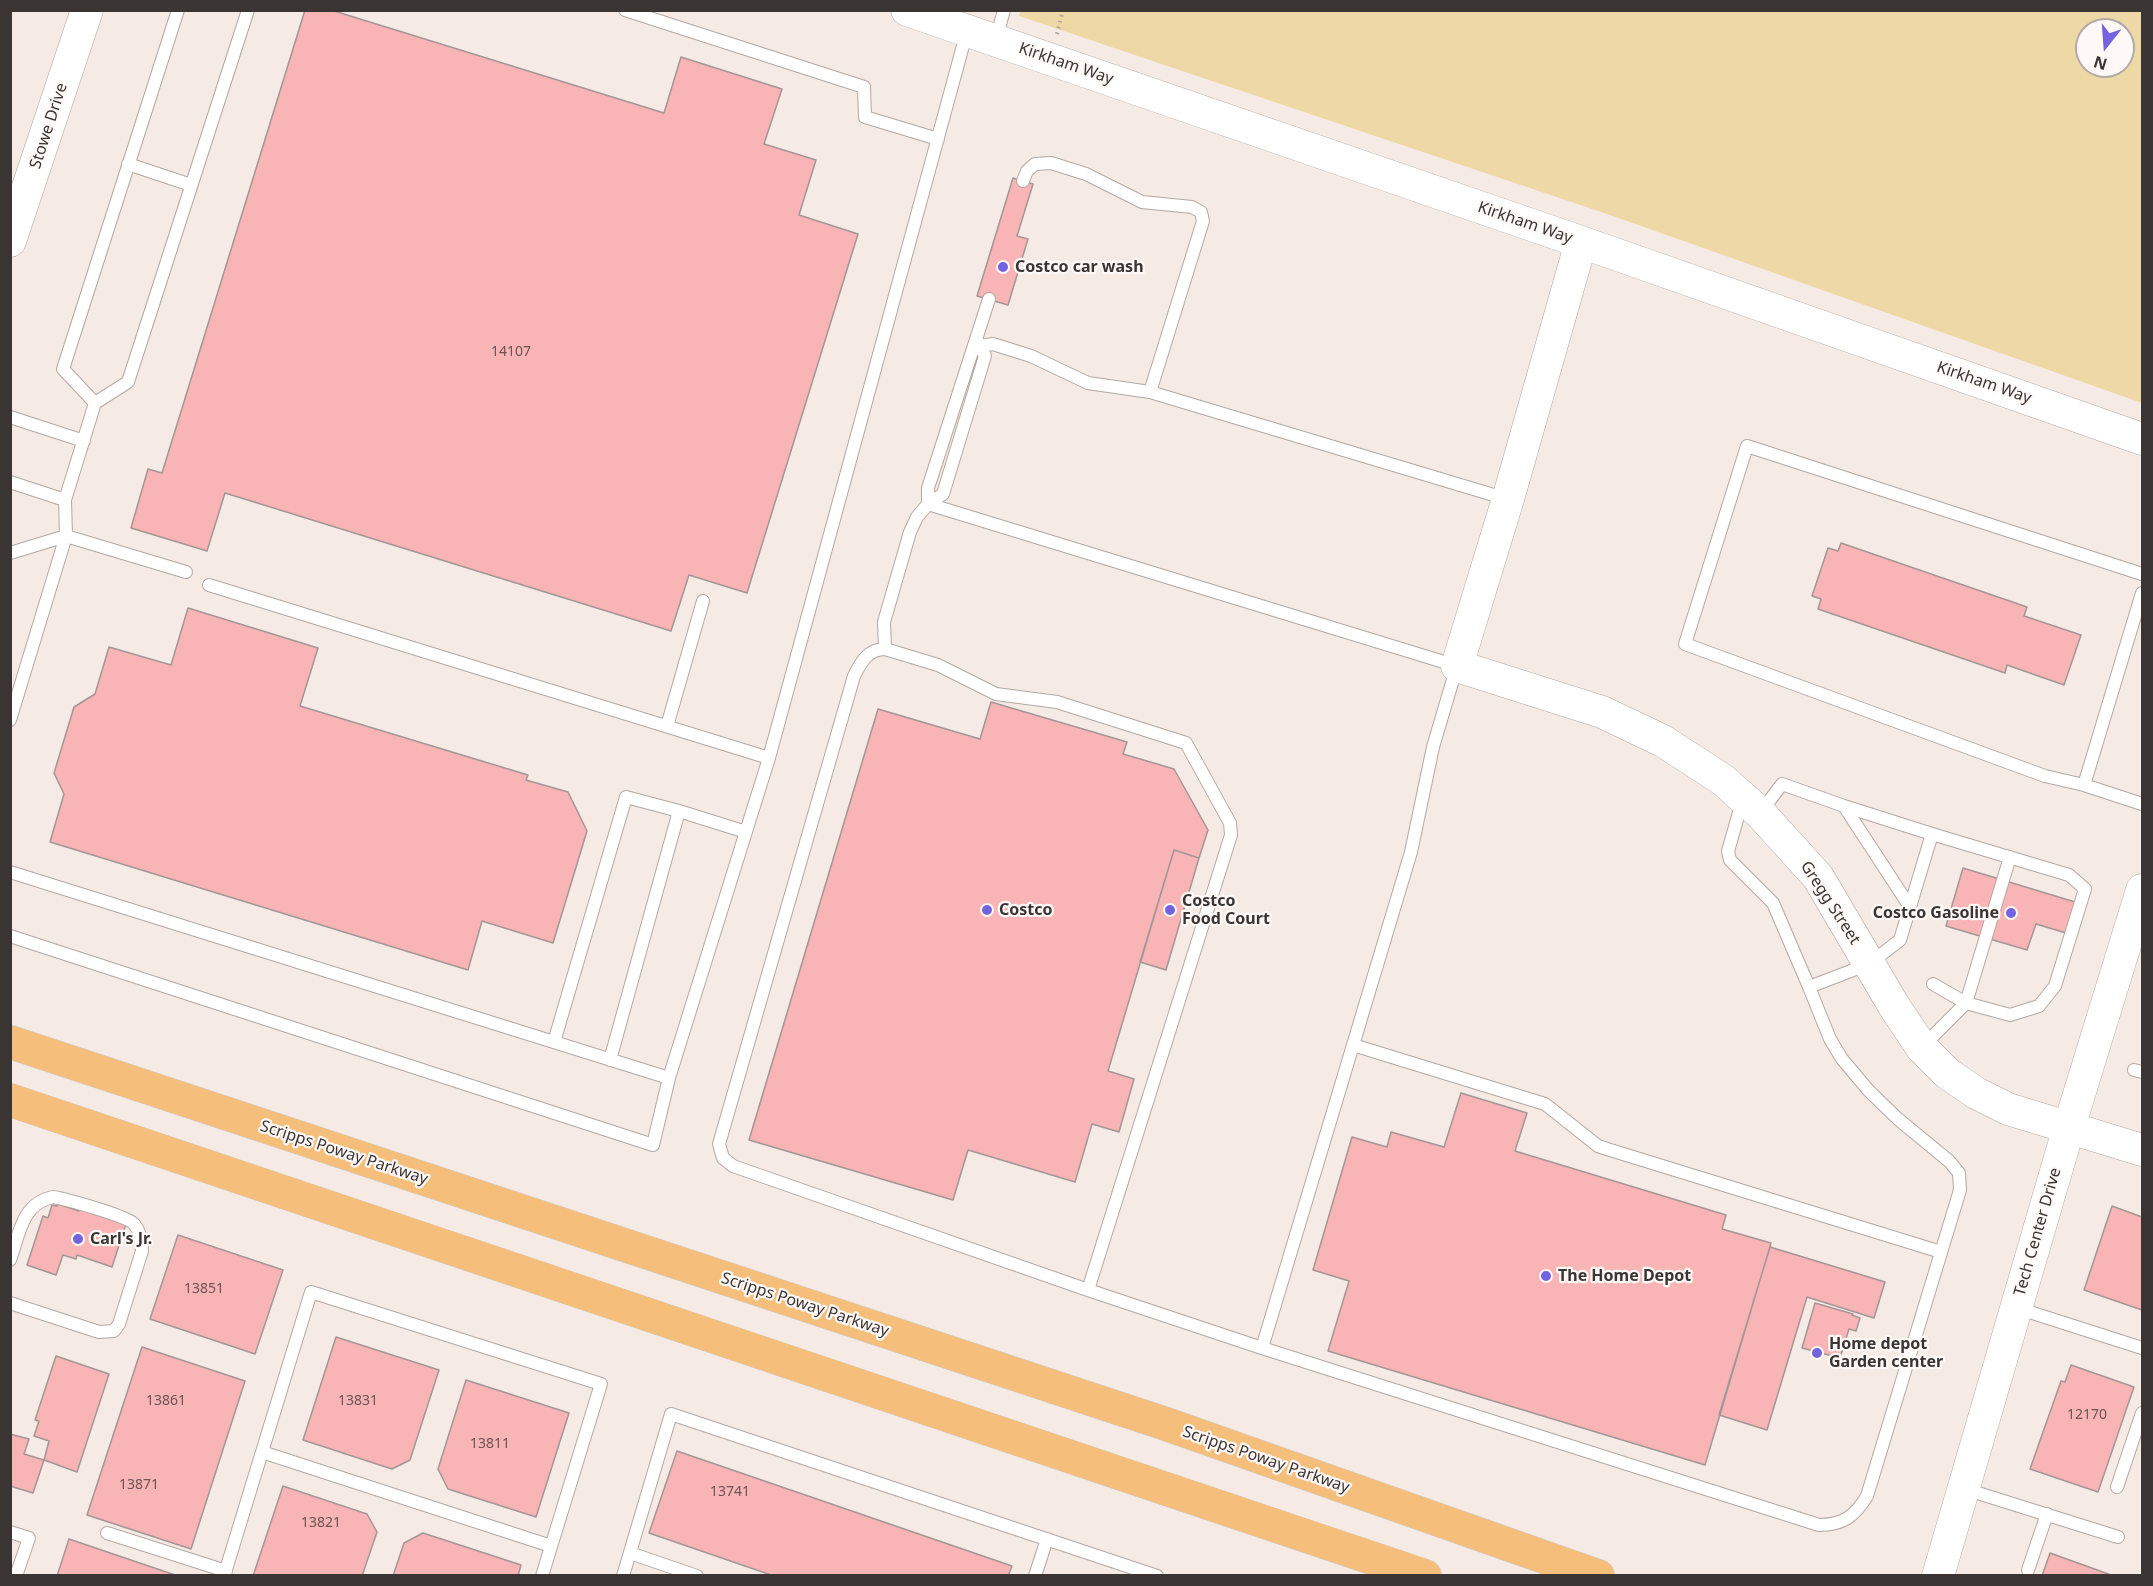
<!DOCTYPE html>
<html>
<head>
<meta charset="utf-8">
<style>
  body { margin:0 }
  #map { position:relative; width:2153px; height:1586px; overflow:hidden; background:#f6eae5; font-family:"Noto Sans",sans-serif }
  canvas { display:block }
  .frame { position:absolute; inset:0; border:12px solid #3a3533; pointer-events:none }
  .north { position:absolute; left:2075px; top:18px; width:60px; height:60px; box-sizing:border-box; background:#fef9f7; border:2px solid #b0aba9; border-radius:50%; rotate:197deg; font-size:16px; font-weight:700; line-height:24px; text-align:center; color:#3a3533 }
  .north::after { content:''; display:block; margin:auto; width:21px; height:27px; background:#7363de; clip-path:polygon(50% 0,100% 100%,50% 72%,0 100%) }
</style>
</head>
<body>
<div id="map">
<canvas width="2153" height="1586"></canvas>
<div class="frame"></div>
<div class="north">N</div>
</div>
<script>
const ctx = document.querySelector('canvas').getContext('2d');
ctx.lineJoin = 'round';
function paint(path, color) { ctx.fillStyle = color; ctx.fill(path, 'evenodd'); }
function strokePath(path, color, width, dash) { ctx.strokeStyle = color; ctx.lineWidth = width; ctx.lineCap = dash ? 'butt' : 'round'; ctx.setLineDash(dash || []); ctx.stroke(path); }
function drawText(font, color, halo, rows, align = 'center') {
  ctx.font = font + ' "Noto Sans",sans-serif'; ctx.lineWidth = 4.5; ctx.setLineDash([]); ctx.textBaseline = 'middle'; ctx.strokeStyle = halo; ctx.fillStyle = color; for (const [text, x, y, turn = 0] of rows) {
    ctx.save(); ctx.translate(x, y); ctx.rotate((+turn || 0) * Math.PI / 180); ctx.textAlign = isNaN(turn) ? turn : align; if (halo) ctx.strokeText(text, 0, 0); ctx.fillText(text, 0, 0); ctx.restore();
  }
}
paint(new Path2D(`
  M1021,10L2142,11V403L1610,215L1019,16ZM2087,30H2123V66H2087Z`), '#eed8a6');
const building = new Path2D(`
  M305,10H331L664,113L681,57L782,89L764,144L816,160L799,215L858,234L747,593L689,575L671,631L225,493L207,551L131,528L148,469L162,473Z
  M1013,178L1033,184L1017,236L1028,239L1008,305L977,296Z
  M1841,543L2027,607L2024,616L2081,635L2064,685L2007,665L2005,673L1818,609L1821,599L1812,596L1828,548L1838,551Z
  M188,608L318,648L300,706L528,775L526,780L568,792L587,831L553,943L482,921L468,970L50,842L64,794L54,773L74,707L95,694L109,647L171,665Z
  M991,702L1127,742L1123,754L1174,769L1208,830L1199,858L1174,850L1108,1071L1134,1079L1119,1132L1092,1124L1075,1182L968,1150L953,1200L749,1140L878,709L980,739Z
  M1174,850L1199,858L1166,970L1140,962Z
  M1963,868L2075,902L2066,933L2036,924L2027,950L1946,926Z
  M1461,1093L1527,1113L1515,1151L1726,1215L1722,1229L1771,1243L1705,1465L1328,1351L1349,1281L1313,1270L1352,1137L1387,1147L1391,1132L1444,1147Z
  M58,1204L79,1211L80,1209L126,1224L112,1267L77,1255L76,1259L63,1255L56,1275L27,1265L43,1216L48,1218L52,1205L57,1206Z
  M2112,1206L2142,1217V1310L2084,1290Z
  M178,1235L283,1270L255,1354L150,1319Z
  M1770,1247L1885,1282L1874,1318L1807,1297L1767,1430L1719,1415Z
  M1815,1303L1853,1314L1852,1315L1860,1318L1856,1331L1849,1329L1840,1358L1802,1348Z
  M336,1337L439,1370L410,1460L392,1469L303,1440Z
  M142,1347L245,1381L191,1549L87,1515Z
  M56,1356L109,1374L77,1472L44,1460L49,1441L34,1436L39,1421L35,1420Z
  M2071,1365L2134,1387L2098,1492L2030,1469L2061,1381L2065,1382Z
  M466,1380L569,1413L536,1517L448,1489L438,1469Z
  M10,1434L29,1439L24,1454L44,1460L33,1493L10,1486Z
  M677,1451L1012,1566L1008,1576H774L649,1533Z
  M283,1486L367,1514L377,1532L362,1576H253Z
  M423,1533L521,1565L518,1576H393L404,1543Z
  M69,1539L178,1576H57Z
  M2050,1553L2114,1576H2042Z`);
paint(building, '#f9b4b5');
strokePath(building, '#a39696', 1.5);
const lane = new Path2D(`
  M625,10L864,87L865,117L938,139
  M996,39L1004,10
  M128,164L191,185
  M1023,181L1027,171L1035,164L1051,163L1086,174L1142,202L1192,207L1201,212L1203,221L1150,392
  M980,346L993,344L1031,356L1088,383L1150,392L1507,499
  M95,403L63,369L178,10
  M10,417L84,441
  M10,482L65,500L66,536L186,572
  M65,500L95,403L128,382L248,10
  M928,504L1457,666L1433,747L1411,852L1262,1348L1088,1290L733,1166L723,1158L719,1144L854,676C861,662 868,649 885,649L938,665L996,694L1057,702L1186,743L1230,823L1231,835L1088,1290
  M928,504V488L989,299
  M10,553L66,536L10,720
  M209,585L769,758L967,31
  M2142,593L2084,785L2142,804
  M885,649L884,622L910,532L917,517L928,504L943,494L985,356L977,340
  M667,726L703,601
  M2084,785L2045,776L1685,644L1747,446L2142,574
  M1743,799L1728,851L1730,860L1773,903L1809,987
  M1844,806L1910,907
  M1932,834L2069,875L2085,889L2055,986L2039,1006L2010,1015L1966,1003L2010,857
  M10,872L669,1078
  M10,936L653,1145L669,1078L769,758
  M554,1042L626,797L679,811
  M1353,1045L1545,1104L1598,1146L1607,1149L1941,1252
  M1922,1047L1966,1003L1933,984
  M610,1060L679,811L746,832
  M2134,1070L2142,1072
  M10,1260C19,1235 22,1203 53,1197C66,1199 127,1216 134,1224C141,1232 142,1242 142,1251L119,1324L114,1331L99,1332L10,1303
  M2017,1308L2142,1348
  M1262,1348L1819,1525C1843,1525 1855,1516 1867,1496L1960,1190L1959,1173L1949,1161L1898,1119L1869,1091L1842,1059L1830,1039L1809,987L1869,964L1900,940L1932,834L1844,806L1782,784L1761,812
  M262,1452L551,1546
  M2117,1487L2142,1413
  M1965,1489L2118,1537
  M10,1532L29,1538L16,1576
  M107,1533L226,1571
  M630,1553L697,1576
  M2028,1570L2047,1514
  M224,1576L311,1292L601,1384L542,1576
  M623,1576L671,1414L1157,1576
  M1035,1576L1047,1539`);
const secondary = new Path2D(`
  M907,10L1581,242L2142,439
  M10,241L87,10
  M1581,242L1508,499L1457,666L1602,712L1663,741L1723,780L1760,813L1818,877L1894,1006L1922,1048L1947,1073L1976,1093L2008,1109L2142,1150
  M1938,1576L2069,1127L2142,890`);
const primary = new Path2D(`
  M10,1042L1166,1424L1598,1576
  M10,1100L1425,1576`);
strokePath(lane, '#b3a8a3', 14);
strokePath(secondary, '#b3a8a3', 33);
strokePath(primary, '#cccaca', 34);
strokePath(new Path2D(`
  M1057,34L1063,10`), '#aca39f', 4, [1.5, 4.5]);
strokePath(lane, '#fff', 12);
strokePath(secondary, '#fff', 32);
strokePath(primary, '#f5be7a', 33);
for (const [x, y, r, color] of [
  [1003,267,6,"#7363de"],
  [987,910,6,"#7363de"],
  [1170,910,6,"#7363de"],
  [2011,913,6,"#7363de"],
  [78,1239,6,"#7363de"],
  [1546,1276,6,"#7363de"],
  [1817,1353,6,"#7363de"]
]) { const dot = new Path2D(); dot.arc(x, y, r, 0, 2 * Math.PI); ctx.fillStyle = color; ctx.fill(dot); strokePath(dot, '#fef9f7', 2); }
drawText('14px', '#6a5554', null, [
  ["14107",511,352],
  ["13851",204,1289],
  ["13861",166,1401],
  ["13831",358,1401],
  ["12170",2087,1415],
  ["13811",490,1444],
  ["13871",139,1485],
  ["13741",730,1492],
  ["13821",321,1523]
]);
drawText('16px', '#3a3533', '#fef9f7', [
  ["Kirkham Way",1066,64,19],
  ["Stowe Drive",49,126,-72],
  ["Kirkham Way",1525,223,19],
  ["Kirkham Way",1984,383,19],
  ["Gregg Street",1830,903,57],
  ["Scripps Poway Parkway",344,1153,18],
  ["Tech Center Drive",2038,1232,-74],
  ["Scripps Poway Parkway",805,1305,18],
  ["Scripps Poway Parkway",1266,1460,19]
]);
drawText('bold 16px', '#3a3533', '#fef9f7', [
  ["Costco car wash",1015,267],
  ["Costco",1182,901],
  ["Food Court",1182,919],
  ["Costco",999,910],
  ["Costco Gasoline",1999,913,"right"],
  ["Carl's Jr.",90,1239],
  ["The Home Depot",1558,1276],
  ["Home depot",1829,1344],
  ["Garden center",1829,1362]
], 'left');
</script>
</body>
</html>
